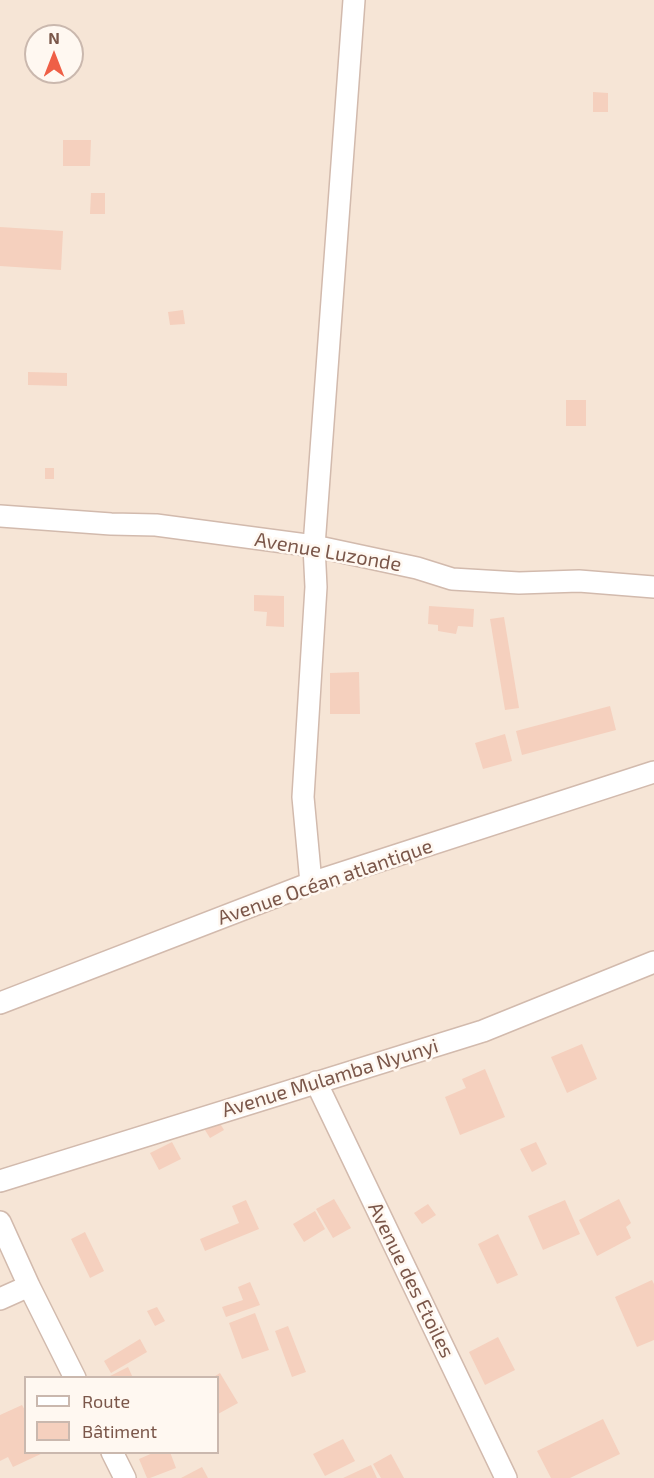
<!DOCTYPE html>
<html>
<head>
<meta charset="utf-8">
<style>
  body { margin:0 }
  #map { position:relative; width:654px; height:1478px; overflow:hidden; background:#fef4e9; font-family:"Exo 2",sans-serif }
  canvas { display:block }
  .legend { position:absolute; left:24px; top:1376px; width:195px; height:78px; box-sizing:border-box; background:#fff8f1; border:2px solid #cab8ae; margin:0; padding:8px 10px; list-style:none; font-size:18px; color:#7b574a }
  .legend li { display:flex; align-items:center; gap:12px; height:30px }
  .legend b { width:30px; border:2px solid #cab8ae }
  .north { position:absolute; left:24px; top:24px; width:60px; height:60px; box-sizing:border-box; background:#fff8f1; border:2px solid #cab8ae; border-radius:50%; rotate:0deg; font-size:16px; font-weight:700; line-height:24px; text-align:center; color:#7b574a }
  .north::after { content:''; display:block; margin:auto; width:21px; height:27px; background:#ef5f46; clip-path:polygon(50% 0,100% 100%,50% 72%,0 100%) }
</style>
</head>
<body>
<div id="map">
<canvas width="654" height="1478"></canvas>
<ul class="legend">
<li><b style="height:8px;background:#fff"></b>Route</li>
<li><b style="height:16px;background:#f5d0be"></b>Bâtiment</li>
</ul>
<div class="north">N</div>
</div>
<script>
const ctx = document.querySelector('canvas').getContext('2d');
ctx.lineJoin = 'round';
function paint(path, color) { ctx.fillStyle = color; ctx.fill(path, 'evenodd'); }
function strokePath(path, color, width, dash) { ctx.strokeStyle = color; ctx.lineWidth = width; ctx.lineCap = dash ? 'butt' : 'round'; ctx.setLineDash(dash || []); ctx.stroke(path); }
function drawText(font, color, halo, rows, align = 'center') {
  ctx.font = font + ' "Exo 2",sans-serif'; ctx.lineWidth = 5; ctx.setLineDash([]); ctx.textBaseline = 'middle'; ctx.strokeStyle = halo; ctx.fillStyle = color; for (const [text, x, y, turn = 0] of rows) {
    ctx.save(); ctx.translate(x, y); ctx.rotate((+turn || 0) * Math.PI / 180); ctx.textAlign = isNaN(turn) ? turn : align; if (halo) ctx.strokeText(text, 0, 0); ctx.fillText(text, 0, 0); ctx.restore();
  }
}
paint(new Path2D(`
  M0,0H654V1478H0ZM36,36H72V72H36ZM26,1378H218V1452H26Z`), '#f6e5d6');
paint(new Path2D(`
  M593,92L608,93V112H593Z
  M63,140H91L90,166H63Z
  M91,193H105V214H90Z
  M0,227L63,231L61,270L0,266Z
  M183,310L185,324L170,325L168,312Z
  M28,372L67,373V386L28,385Z
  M566,400H586V426H566Z
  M45,468H54V479H45Z
  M254,595L284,596V627L266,626L267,612L254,611Z
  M429,606L474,609L473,627L458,626L456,634L438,631V625L428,624Z
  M504,617L519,708L505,710L490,619Z
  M359,672L360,714H330V673Z
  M610,706L616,730L522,755L516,731Z
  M505,734L512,761L483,769L475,743Z
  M582,1044L597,1079L567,1093L551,1057Z
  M485,1069L505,1117L460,1135L445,1097L466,1088L462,1079Z
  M219,1122L224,1130L210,1138L205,1130Z
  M172,1142L181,1159L159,1170L150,1153Z
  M536,1142L547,1164L532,1172L520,1149Z
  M334,1199L351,1228L333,1238L316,1209Z
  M619,1199L631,1223L626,1227L631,1238L597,1256L579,1220Z
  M246,1200L259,1229L205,1251L200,1239L239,1223L232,1206Z
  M565,1200L580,1234L543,1250L528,1216Z
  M428,1204L436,1215L422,1224L414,1213Z
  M315,1211L325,1229L304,1242L293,1224Z
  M85,1232L104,1271L90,1278L71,1239Z
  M498,1234L518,1275L497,1284L478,1244Z
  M652,1280L654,1284V1340L637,1347L615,1297Z
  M250,1282L260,1305L226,1317L222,1307L243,1300L238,1287Z
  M157,1307L165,1321L155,1326L147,1311Z
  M255,1313L269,1350L242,1359L229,1323Z
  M288,1326L306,1372L292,1377L275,1331Z
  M498,1337L515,1370L485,1385L469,1352Z
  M140,1339L147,1352L111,1373L104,1361Z
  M128,1367L133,1378H106Z
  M220,1373L238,1403L218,1414V1378H212Z
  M22,1405L26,1412V1452H45L13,1467L8,1457L0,1461V1415Z
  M603,1419L620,1454L570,1478H551L537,1451Z
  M343,1439L355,1461L325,1476L313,1454Z
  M155,1452H170L176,1468L150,1478H147L139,1459Z
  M391,1454L404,1478H381L373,1464Z
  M371,1465L377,1478H343Z
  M202,1467L208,1478H181Z`), '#f5d0be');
const minor = new Path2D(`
  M0,516L111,524L156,525L314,546L417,568L452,579L519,583L579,581L654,587
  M311,883L303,797L316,587L314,546L354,0
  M0,1003L311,883L654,772
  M316,1082L506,1478
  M0,1181L483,1031L654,962
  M0,1222L29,1286L75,1378
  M0,1299L29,1286
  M112,1452L125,1478`);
strokePath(minor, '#d2baad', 24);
strokePath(minor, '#fff', 21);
drawText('20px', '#7b574a', '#fff8f1', [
  ["Avenue Luzonde",328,552,10],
  ["Avenue Océan atlantique",325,882,-19],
  ["Avenue Mulamba Nyunyi",330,1078,-17],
  ["Avenue des Etoiles",411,1280,64]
]);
</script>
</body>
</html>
